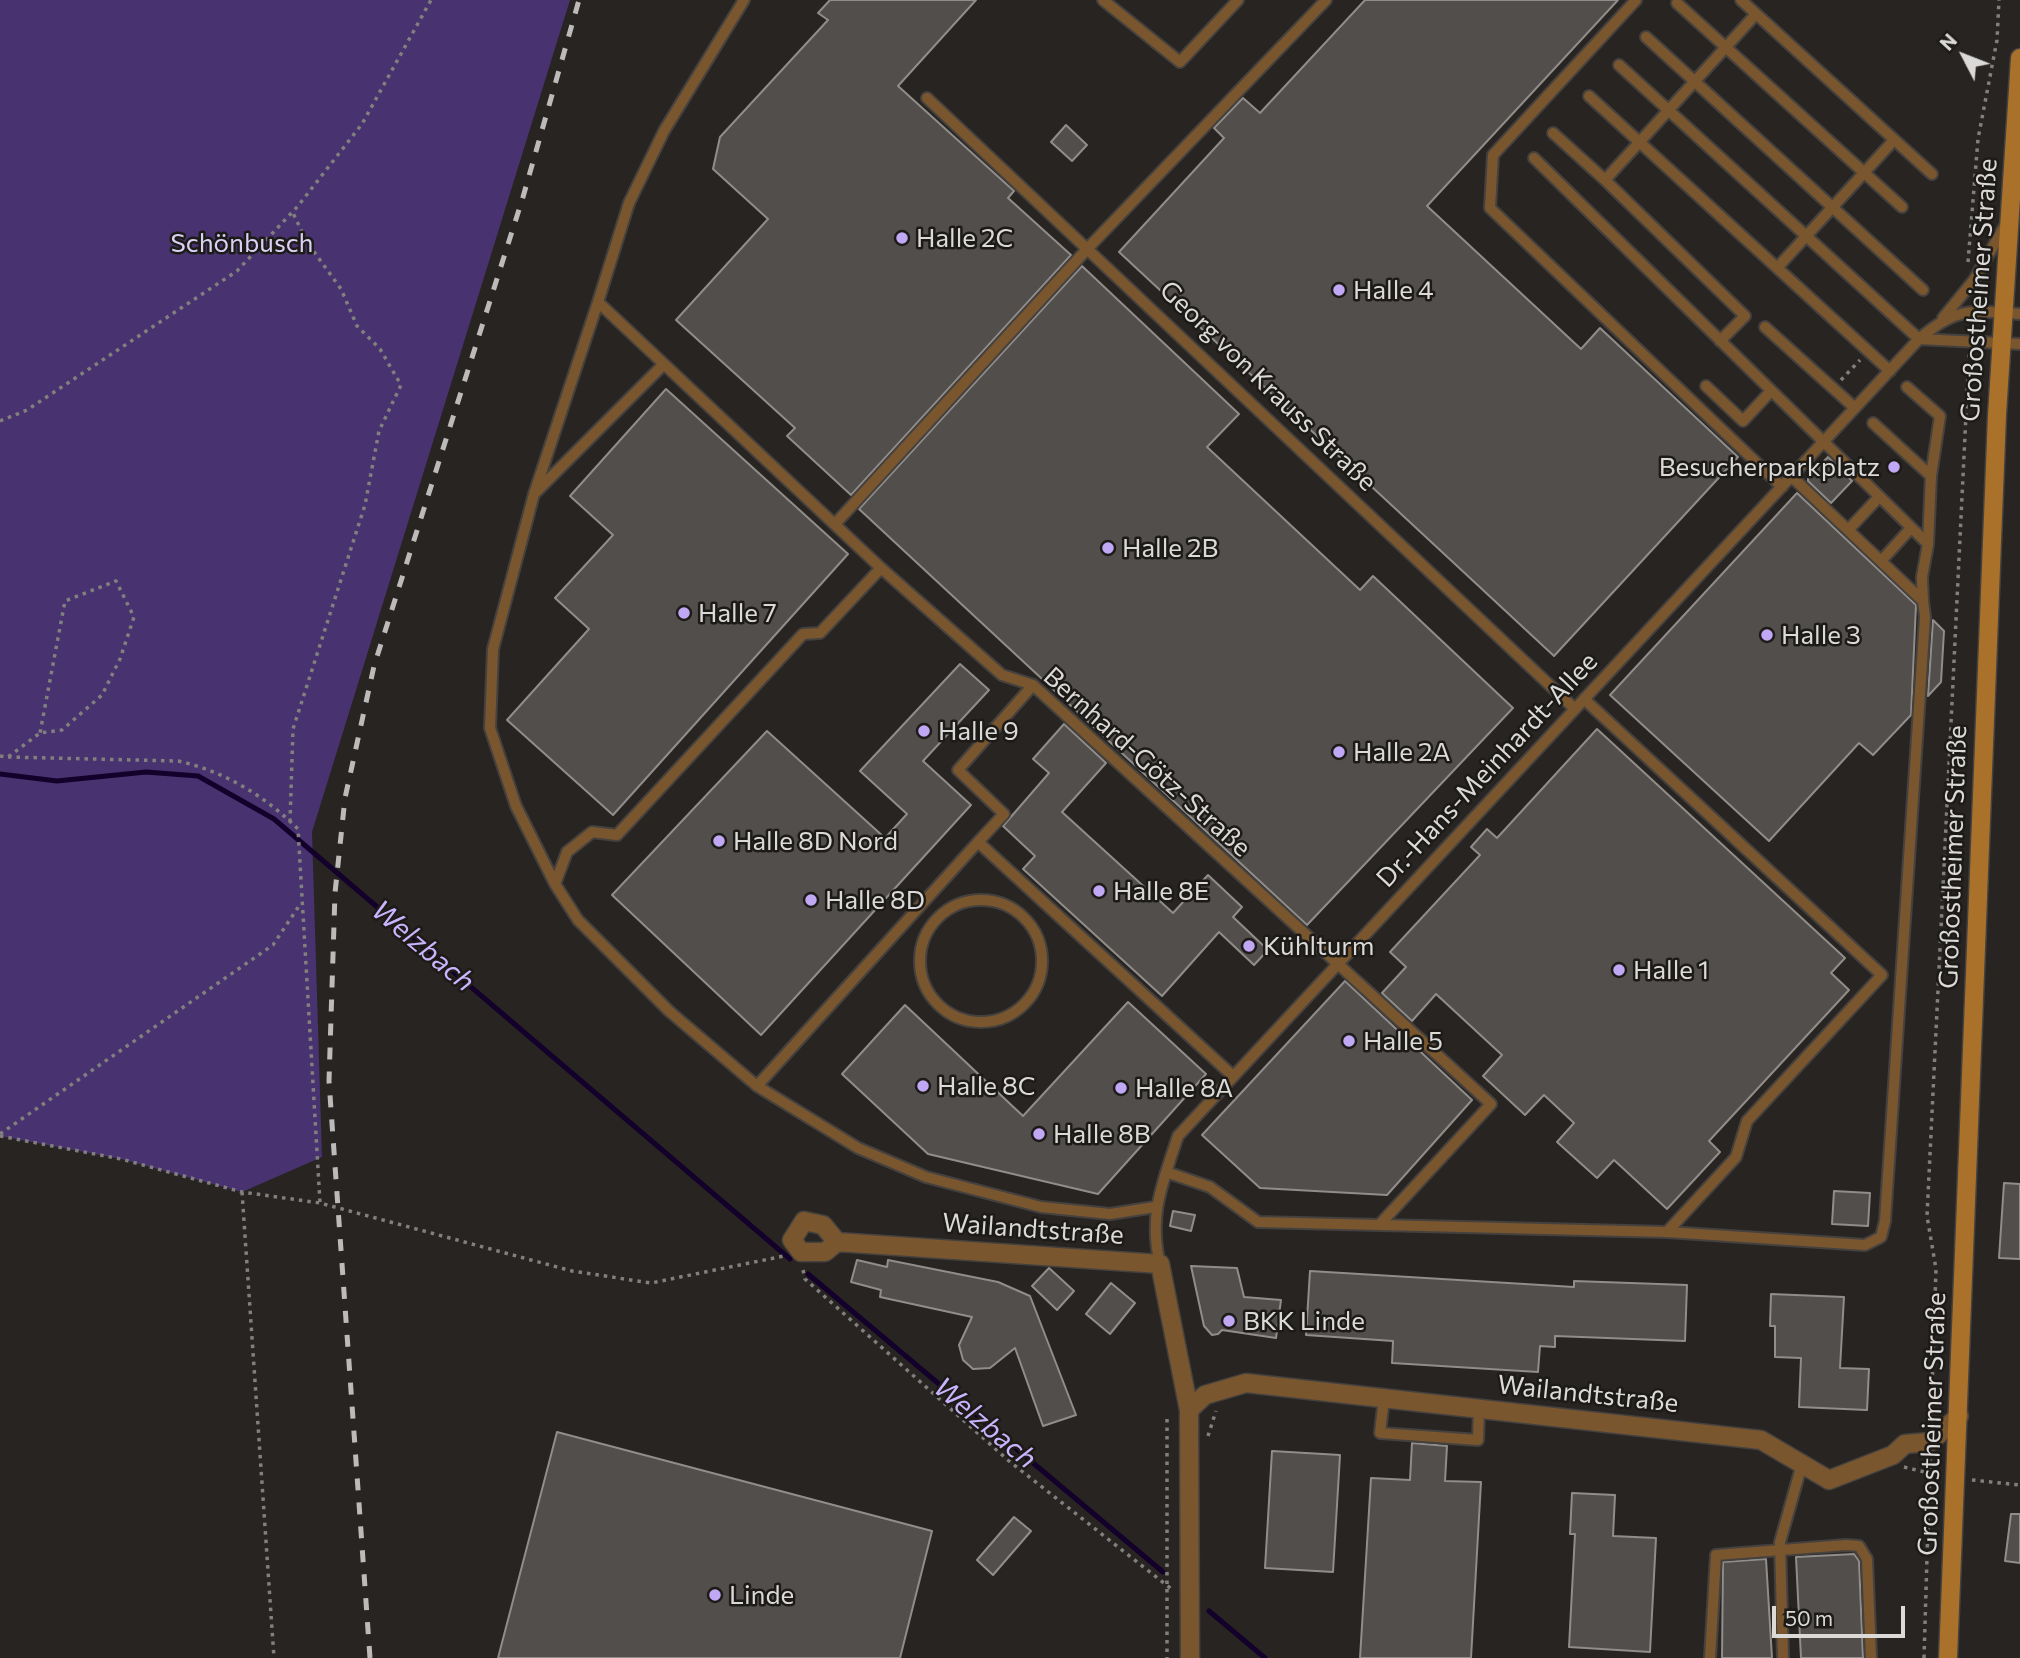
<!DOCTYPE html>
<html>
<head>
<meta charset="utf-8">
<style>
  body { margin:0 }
  #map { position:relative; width:2020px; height:1658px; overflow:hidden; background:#272422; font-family:Commissioner,sans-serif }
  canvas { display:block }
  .north { position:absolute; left:1929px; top:21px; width:70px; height:70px; -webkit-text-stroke:5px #1d1b18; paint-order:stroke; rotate:312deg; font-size:19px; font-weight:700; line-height:28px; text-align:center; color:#dbdad8 }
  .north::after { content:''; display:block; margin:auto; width:24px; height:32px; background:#dbdad8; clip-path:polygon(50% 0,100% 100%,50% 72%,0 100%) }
  .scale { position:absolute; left:1772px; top:1606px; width:133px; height:32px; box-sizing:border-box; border:4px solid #dbdad8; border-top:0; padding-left:9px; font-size:21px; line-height:24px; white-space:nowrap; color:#dbdad8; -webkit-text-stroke:5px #1d1b18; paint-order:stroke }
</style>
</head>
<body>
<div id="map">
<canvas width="2020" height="1658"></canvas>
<div class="north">N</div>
<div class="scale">50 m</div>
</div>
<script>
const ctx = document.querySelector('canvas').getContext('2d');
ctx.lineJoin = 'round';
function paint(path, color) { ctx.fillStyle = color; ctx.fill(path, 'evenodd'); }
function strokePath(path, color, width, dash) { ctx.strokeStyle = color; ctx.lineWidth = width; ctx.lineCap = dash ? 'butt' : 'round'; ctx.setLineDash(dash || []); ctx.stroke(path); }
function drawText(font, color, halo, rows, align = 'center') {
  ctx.font = font + ' Commissioner,sans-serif'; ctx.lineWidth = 5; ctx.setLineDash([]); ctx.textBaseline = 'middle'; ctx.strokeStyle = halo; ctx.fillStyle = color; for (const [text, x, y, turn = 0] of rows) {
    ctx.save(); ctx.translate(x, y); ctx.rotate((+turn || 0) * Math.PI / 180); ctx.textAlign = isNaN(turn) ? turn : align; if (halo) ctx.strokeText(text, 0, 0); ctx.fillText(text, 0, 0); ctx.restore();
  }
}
paint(new Path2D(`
  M0,0H570L312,832L322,1157L242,1192L121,1159L0,1136Z`), '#48326f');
strokePath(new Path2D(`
  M0,774L57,781L146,772L198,776L274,819L790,1259
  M808,1274L1163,1572
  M1209,1611L1265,1658`), '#14012b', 5);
const building = new Path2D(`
  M830,0H976L898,86L1014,191L1008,198L1071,255L851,495L787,436L795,428L676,320L768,219L713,169L720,137L828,20L818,13Z
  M1365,0H1618L1427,206L1581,349L1600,328L1738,457L1554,656L1119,252L1224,138L1214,128L1243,98L1260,113Z
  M1066,125L1087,145L1072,161L1051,142Z
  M1082,266L1239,414L1207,447L1360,590L1373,576L1513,708L1307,925L859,509Z
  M666,389L848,554L613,815L507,720L589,629L555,598L613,535L570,496Z
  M1828,457L1852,481L1831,503L1808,481V478Z
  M1797,493L1916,605L1911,715L1873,755L1859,743L1769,841L1610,695Z
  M1933,620L1944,631L1941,682L1928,696Z
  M960,664L989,690L923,761L971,805L761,1035L612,895L767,731L885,838L907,814L860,771Z
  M1064,724L1106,763L1062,812L1173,913L1208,875L1242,907L1233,917L1268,950L1254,965L1219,932L1162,996L1023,869L1035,856L1003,826L1049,773L1033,759Z
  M1597,729L1845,958L1831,973L1849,990L1709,1141L1720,1152L1667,1209L1614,1160L1597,1178L1557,1142L1574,1123L1544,1095L1525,1115L1483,1076L1502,1055L1436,994L1412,1021L1382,993L1406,967L1390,952L1480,855L1471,847L1487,829L1497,838Z
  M1345,981L1472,1100L1387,1195L1260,1188L1202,1135Z
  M1128,1002L1206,1074L1098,1194L928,1154L842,1074L905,1005L1023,1116Z
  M2004,1183L2020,1184V1259L1999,1258Z
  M1834,1191L1870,1193L1868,1226L1832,1224Z
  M1173,1211L1195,1215L1191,1231L1170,1226Z
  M857,1260L887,1267L888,1260L998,1282L1030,1296L1076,1415L1043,1426L1015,1348L990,1368L973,1369L963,1360L959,1345L972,1317L880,1297L881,1290L851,1282Z
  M1191,1266L1237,1268L1244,1297L1281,1300L1276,1338L1222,1330L1218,1334L1212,1335L1204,1326Z
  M1049,1268L1074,1291L1057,1310L1032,1286Z
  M1310,1271L1574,1287V1281L1687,1285L1685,1341L1555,1336V1347L1540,1346L1538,1372L1392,1363L1393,1341L1306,1335Z
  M1111,1283L1135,1303L1110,1334L1086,1314Z
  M1771,1294L1844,1297L1840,1368L1869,1369L1867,1410L1799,1407L1801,1358L1775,1357V1326H1770Z
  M557,1432L932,1531L900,1658H498Z
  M1412,1443L1447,1446L1445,1481L1481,1482L1471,1658H1360L1371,1478L1410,1480Z
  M1272,1451L1340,1455L1333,1572L1265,1568Z
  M1572,1493L1615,1495L1613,1536L1656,1538L1650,1652L1569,1647L1575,1534H1570Z
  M2011,1514H2020V1563L2005,1561Z
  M1014,1517L1031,1531L993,1575L977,1560Z
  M1854,1554L1859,1561L1863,1658H1801L1796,1557Z
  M1766,1559L1772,1658H1722L1723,1562Z`);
paint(building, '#514e4b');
strokePath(building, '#908d8a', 2);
const service = new Path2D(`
  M1103,0L1180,62L1238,0
  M1636,0L1493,155L1490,208L1782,487
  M1741,0L1932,174
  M1677,3L1902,207
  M1646,37L1923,290
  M1619,65L1919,339
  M1589,96L1890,371
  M927,98L1575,709
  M1553,133L1605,180L1756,14
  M1534,158L1928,544L1922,577L1923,601
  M1605,180L1745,316L1720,341
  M1777,268L1894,140
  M598,302L629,203L664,131L744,0
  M1943,318L1974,280L2006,224
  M1765,327L1855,408
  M1919,339L2020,344
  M1706,386L1743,421L1771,391
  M1907,387L1940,416L1931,476L1928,544
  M1873,423L1931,476
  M536,492L664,364
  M835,524L1089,247L1326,0
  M1850,528L1879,497
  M1882,560L1911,528
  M1033,685L958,770L1004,814L978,842L1233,1076
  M1584,699L1882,975L1747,1121L1736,1157L1667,1232
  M555,884L567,852L592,832L617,835L803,634L820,633L881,568
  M920 961a61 61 0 1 1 122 0a61 61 0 1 1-122 0Z
  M757,1086L978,842
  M1166,1172L1210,1187L1258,1222L1667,1232L1865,1245L1881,1237L1885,1221L1925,617L1923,601L1792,477
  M1155,1207L1110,1214L1041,1207L926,1177L858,1148L757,1086L669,1011L578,920L555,884L516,806L490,728L493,649L534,494L598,302L881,568L1002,675L1033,685L1491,1104L1381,1223
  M1160,1264C1148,1215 1163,1182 1178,1136L1919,339C1957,306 1972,311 2020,314
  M1384,1398L1380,1433L1478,1440L1479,1409
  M1710,1658L1716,1555L1846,1545L1859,1546L1867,1559L1871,1658
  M1783,1658L1780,1542L1802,1464`);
const minor = new Path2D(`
  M837,1242L823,1225L804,1221L792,1240L801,1252H825L837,1242L1160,1264L1189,1410L1190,1658
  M1189,1410L1205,1395L1246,1383L1761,1440L1829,1480L1893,1455L1905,1444L1930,1442L1959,1416`);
const secondary = new Path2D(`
  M1948,1658L1997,415L2020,58`);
strokePath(service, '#44413f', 14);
strokePath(minor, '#44413f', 21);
strokePath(secondary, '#44413f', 21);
strokePath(new Path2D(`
  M1968,262L1978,139L1997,40L1999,0
  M1841,380L1860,360
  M0,421L27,410L237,271L298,206L362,124L431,0
  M0,756L8,757L40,733L62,730L102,695L120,659L134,617L116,581L65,601L40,733
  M8,757L178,761C224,771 265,796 298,829L320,1203
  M290,822L293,729L365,505L379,431L401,385L380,349L357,326L341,289L307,242L292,211
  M0,1134L273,945L301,903
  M0,1136L121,1159L242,1192L320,1203L572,1271L651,1283L784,1256
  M242,1192L274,1658
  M803,1270L805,1279L1009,1461L1174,1591
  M1931,1418L1936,1269L1927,1216L1969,353
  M1167,1419V1658
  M1208,1436L1216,1411
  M1904,1467L1941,1476
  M1972,1480L2020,1485
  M1924,1658L1930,1457`), '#82807e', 3.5, [3.5, 5]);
strokePath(service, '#7a562e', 10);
strokePath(minor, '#7a562e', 18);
strokePath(secondary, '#a9712a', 18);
strokePath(new Path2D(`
  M370,1658L329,1081L335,893L345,798L374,666L523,197L579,0`), '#bcbbb9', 5, [12, 12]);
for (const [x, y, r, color] of [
  [902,238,7,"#c0a8f4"],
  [1339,290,7,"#c0a8f4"],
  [1894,467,7,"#c0a8f4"],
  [1108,548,7,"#c0a8f4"],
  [684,613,7,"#c0a8f4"],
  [1767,635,7,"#c0a8f4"],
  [924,731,7,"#c0a8f4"],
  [1339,752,7,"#c0a8f4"],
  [719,841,7,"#c0a8f4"],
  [1099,891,7,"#c0a8f4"],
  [811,900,7,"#c0a8f4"],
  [1249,946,7,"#c0a8f4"],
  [1619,970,7,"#c0a8f4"],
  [1349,1041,7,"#c0a8f4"],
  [923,1086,7,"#c0a8f4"],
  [1121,1088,7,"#c0a8f4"],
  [1039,1134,7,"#c0a8f4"],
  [1229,1321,7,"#c0a8f4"],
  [715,1595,7,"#c0a8f4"]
]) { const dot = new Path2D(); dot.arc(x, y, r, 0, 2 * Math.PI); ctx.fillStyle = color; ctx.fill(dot); strokePath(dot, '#1d1b18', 2.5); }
drawText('26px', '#dbdad8', '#1d1b18', [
  ["Halle 2C",916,238],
  ["Halle 4",1353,290],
  ["Besucherparkplatz",1880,467,"right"],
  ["Halle 2B",1122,548],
  ["Halle 7",698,613],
  ["Halle 3",1781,635],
  ["Halle 9",938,731],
  ["Halle 2A",1353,752],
  ["Halle 8D Nord",733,841],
  ["Halle 8E",1113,891],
  ["Halle 8D",825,900],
  ["Kühlturm",1263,946],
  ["Halle 1",1633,970],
  ["Halle 5",1363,1041],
  ["Halle 8C",937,1086],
  ["Halle 8A",1135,1088],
  ["Halle 8B",1053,1134],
  ["BKK Linde",1243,1321],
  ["Linde",729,1595]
], 'left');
drawText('26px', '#dacff5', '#1d1b18', [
  ["Schönbusch",242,243]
]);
drawText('26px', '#dbdad8', '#1d1b18', [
  ["Großostheimer Straße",1979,290,-86],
  ["Georg von Krauss Straße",1268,386,44],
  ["Bernhard-Götz-Straße",1147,762,42],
  ["Dr.-Hans-Meinhardt-Allee",1487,770,-47],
  ["Großostheimer Straße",1953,857,-88],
  ["Wailandtstraße",1033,1229,4],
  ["Wailandtstraße",1588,1394,6],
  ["Großostheimer Straße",1932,1424,-88]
]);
drawText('italic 28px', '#cab4fe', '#1d1b18', [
  ["Welzbach",423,946,40],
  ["Welzbach",985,1423,40]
]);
</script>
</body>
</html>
